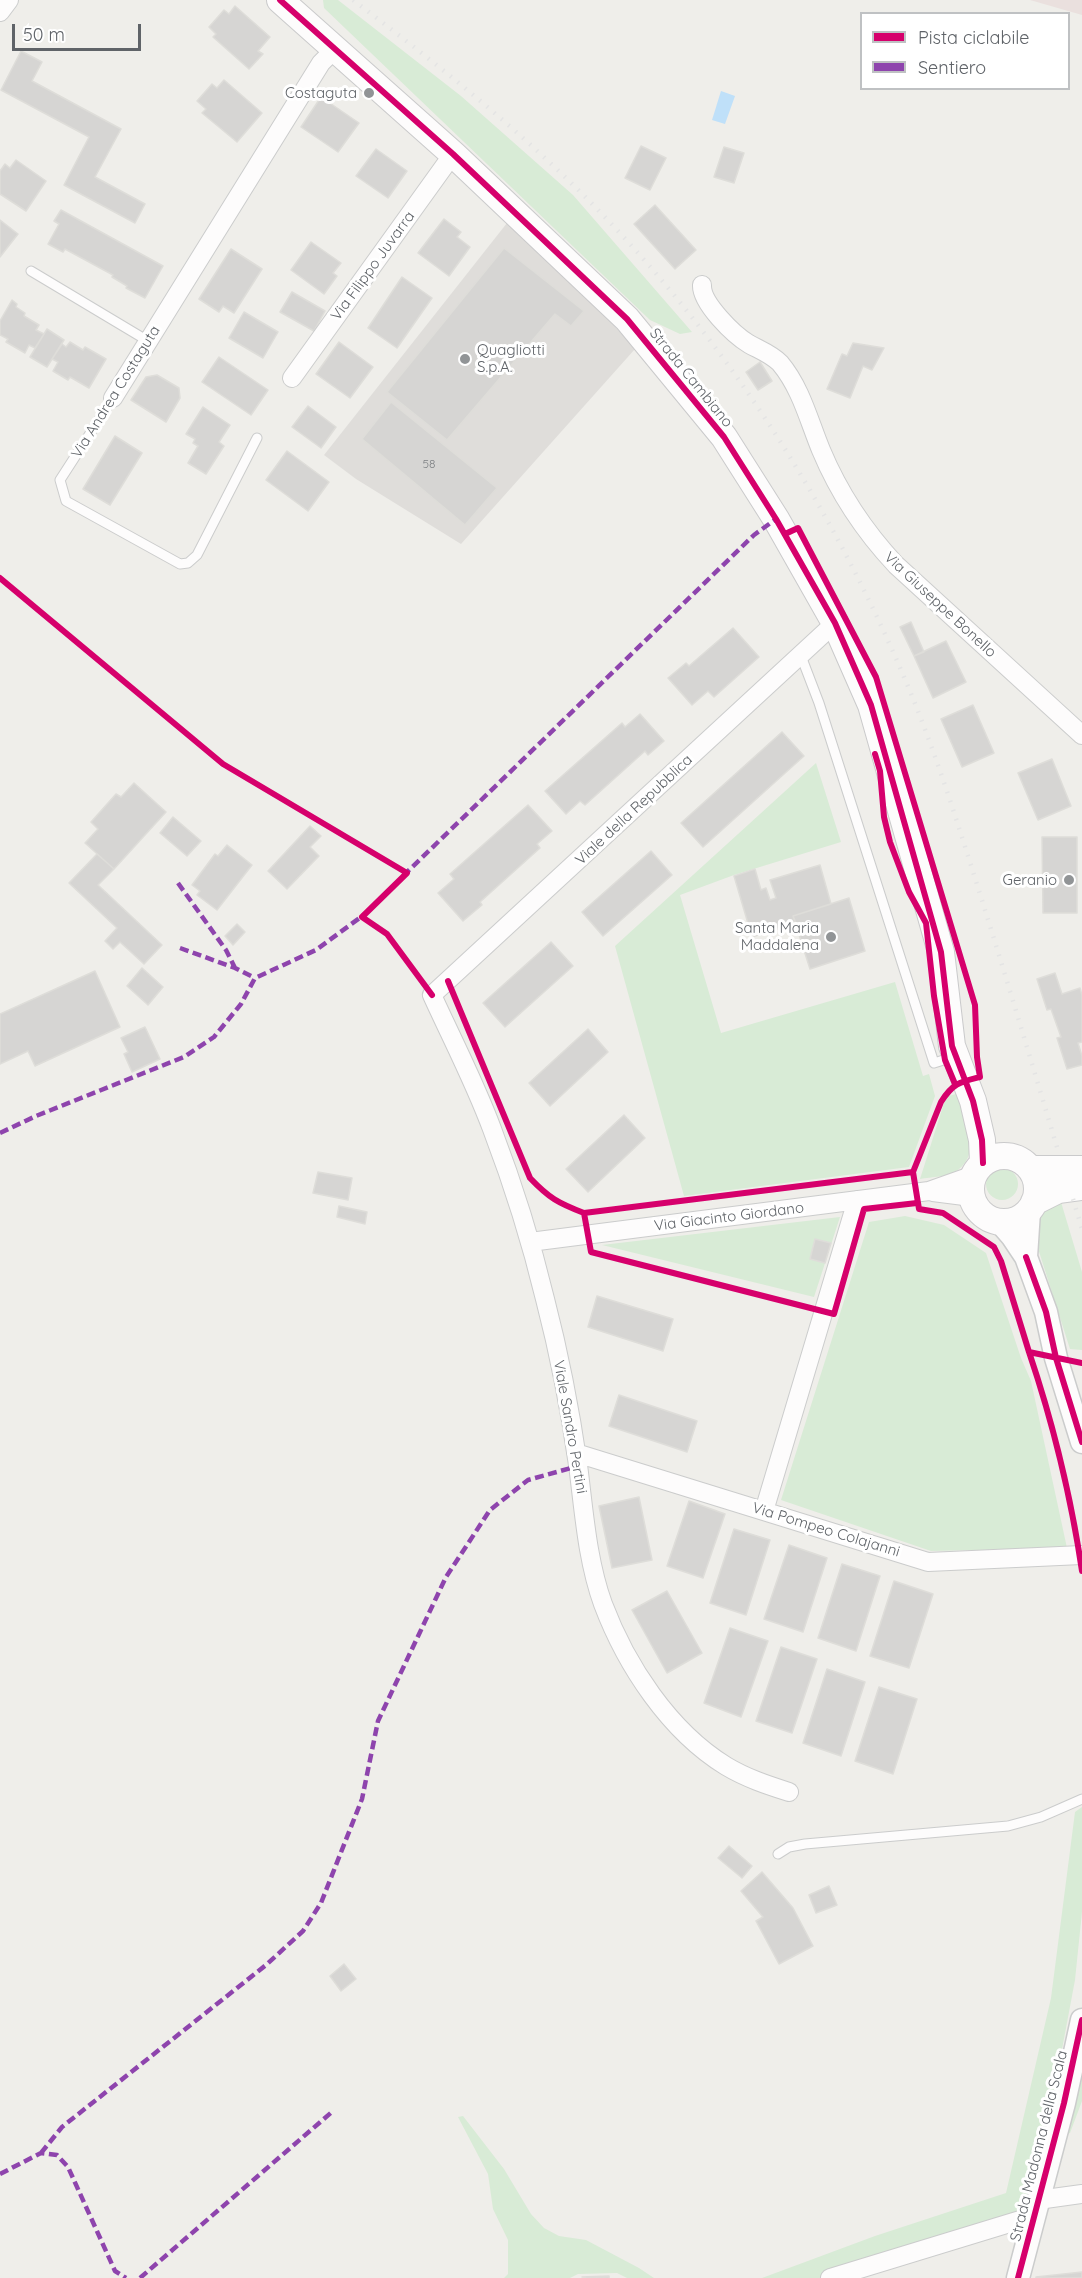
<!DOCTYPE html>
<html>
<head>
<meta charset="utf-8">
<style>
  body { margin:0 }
  #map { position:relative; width:1082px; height:2278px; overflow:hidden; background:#efeeea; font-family:Quicksand,sans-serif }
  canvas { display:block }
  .legend { position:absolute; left:860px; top:12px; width:210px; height:78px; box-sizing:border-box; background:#fff; border:2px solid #bfc1c3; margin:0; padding:8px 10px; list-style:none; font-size:18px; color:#5f6368 }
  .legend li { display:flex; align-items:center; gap:12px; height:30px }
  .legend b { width:30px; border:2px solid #bfc1c3 }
  .scale { position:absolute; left:12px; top:24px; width:129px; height:27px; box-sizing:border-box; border:3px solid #5f6368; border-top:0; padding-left:8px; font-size:18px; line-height:21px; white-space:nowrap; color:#5f6368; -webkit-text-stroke:4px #fff; paint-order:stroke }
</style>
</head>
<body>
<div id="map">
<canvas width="1082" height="2278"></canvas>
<ul class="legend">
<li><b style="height:8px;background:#d6006c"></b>Pista ciclabile</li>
<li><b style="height:8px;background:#8e44ad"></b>Sentiero</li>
</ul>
<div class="scale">50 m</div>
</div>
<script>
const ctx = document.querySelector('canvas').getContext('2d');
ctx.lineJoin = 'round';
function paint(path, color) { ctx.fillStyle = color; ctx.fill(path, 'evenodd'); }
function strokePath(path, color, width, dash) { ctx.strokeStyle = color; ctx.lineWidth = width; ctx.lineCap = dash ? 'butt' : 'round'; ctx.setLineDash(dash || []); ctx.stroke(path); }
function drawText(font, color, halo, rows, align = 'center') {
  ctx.font = font + ' Quicksand,sans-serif'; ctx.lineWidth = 6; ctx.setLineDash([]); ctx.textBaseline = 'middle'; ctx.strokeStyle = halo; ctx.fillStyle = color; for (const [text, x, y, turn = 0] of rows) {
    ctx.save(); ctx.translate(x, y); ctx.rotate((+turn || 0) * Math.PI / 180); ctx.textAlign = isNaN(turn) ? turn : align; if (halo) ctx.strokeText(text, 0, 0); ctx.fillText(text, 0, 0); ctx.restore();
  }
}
paint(new Path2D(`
  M507,223L588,296L635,349L461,544L356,479L324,455Z`), '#dfddda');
paint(new Path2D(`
  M1030,0H1082V15Z`), '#eae0de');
paint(new Path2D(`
  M323,0H338L461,96L573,195L692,332L680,334L650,320L324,8Z
  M816,763L841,842L734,875L680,895L721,1033L895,982L923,1076L929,1074L935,1096L909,1167L684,1196L615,946Z
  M956,1094C964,1118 983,1151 958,1170C949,1177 931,1177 920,1179L944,1103L949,1096Z
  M986 1184a16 16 0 1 1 32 0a16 16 0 1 1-32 0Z
  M1061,1202L1082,1272V1350L1070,1349L1035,1239L1038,1218L1048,1206Z
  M905,1216L944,1225L986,1253L1021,1358L1031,1381L1067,1548L931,1551L781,1500L869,1222Z
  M840,1217L814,1297L602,1245Z
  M1082,1807V1912L1075,1980L1045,2140L1019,2226L854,2278H762L875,2236L1006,2193L1051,1998L1075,1812Z
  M1082,2054V2101L1070,2133L1065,2135Z
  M463,2116L504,2169L531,2214L544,2228L559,2236L586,2240L639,2268L654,2278H627L617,2273L578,2274L570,2278H504L508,2274V2240L493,2209L488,2174L458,2117Z`), '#d8ebd6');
paint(new Path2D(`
  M721,91L735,96L725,124L712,120Z`), '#bfe0f9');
const building = new Path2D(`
  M235,6L270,37L258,51L263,54L249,69L213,37L216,34L209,27L224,10L229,14Z
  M21,51L42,62L32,81L121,129L95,177L145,204L135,223L64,185L89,137L1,90Z
  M224,80L262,113L237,142L202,113L206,109L197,101L212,84L217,88Z
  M321,97L359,123L338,152L301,127Z
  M641,146L666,158L650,190L625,178Z
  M724,147L744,153L734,183L714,177Z
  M376,149L407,171L388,198L356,176Z
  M16,160L46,181L26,211L0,194V171L5,164L10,168Z
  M655,205L696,250L675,269L634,224Z
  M61,210L163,266L145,298L126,288L127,286L112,277L113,275L65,249L63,252L48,244L59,224L54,221Z
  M444,219L461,232L457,237L470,247L449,276L418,253Z
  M0,220L18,234L0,257Z
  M311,242L341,263L333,273L337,276L324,294L291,270Z
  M504,248L584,311L571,326L555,314L447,440L387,392Z
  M231,249L262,269L234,313L223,306L219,312L199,299Z
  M402,277L432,298L397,348L368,328Z
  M292,292L325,311L314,331L280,312Z
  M12,300L17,304L16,307L25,313L24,316L39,325L36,330L44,334L35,348L29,345L25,353L6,342L8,339L0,335V321Z
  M244,312L278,332L263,358L229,338Z
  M47,329L64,340L47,367L30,357Z
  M70,342L83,350L85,347L106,359L89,388L70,377L68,380L53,371L58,362L52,359L62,344L66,347Z
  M339,342L373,367L350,398L316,374Z
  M853,343L884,348L872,370L863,366L850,398L827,389L842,354L847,356Z
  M219,357L268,390L251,415L202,382Z
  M760,362L772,381L758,390L746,372Z
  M157,375L179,388L180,398L166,422L131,400L146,377Z
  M391,402L497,488L465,525L362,439Z
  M308,406L336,427L321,448L292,427Z
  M203,407L230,425L219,442L224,446L206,474L188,463L198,446L193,443L195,439L186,434Z
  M115,436L142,453L110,505L83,489Z
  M287,451L329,482L308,511L266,480Z
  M911,622L924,652L914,656L900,627Z
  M733,628L759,657L714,697L708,691L692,705L668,678L686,663L689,666Z
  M946,641L966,682L933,698L914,656Z
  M973,705L994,753L962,767L941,719Z
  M640,714L664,741L648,755L645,751L585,805L580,801L566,814L545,791L622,723L625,727Z
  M782,732L804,756L703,847L681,823Z
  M1052,759L1071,806L1038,820L1018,773Z
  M134,783L166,812L114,869L85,843L98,829L91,822L116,794L121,797Z
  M528,805L552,831L537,844L540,848L480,902L482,905L463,921L438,893L454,879L450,874Z
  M173,817L201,841L187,856L160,833Z
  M310,826L321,836L310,847L319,856L287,889L268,871Z
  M1042,837H1077V913H1043Z
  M227,845L252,865L217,910L197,895L200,891L192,885L215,854L218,856Z
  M651,851L672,875L603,936L582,912Z
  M97,854L114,869L98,885L162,945L144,964L120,942L113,949L105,941L117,928L69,883Z
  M820,865L831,904L793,916L796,923L752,937L734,876L755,869L761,890L766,888L770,900L776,898L770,880Z
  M849,898L865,951L810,969L793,916Z
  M237,924L245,932L233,945L225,936Z
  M551,942L573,966L505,1027L483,1003Z
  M142,968L163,987L148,1005L127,986Z
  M95,971L120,1027L35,1066L28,1051L0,1064V1014Z
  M1055,973L1062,994L1080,988L1082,995V1042L1078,1043L1082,1056V1065L1067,1069L1057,1038L1061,1037L1051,1009L1047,1010L1037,979Z
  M145,1027L160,1059L132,1072L124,1054L128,1052L121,1038Z
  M588,1029L608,1052L550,1106L529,1083Z
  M624,1115L645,1138L588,1192L566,1169Z
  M318,1172L352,1178L348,1200L313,1193Z
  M339,1206L367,1212L365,1224L337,1217Z
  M815,1239L831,1243L825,1263L810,1259Z
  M597,1296L673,1319L663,1351L588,1327Z
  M619,1395L697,1421L687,1452L609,1426Z
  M639,1497L652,1560L612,1568L599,1506Z
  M689,1501L725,1514L703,1578L667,1566Z
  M734,1529L770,1540L746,1615L710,1603Z
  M789,1545L827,1558L803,1632L764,1619Z
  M842,1564L880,1576L856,1651L818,1638Z
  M894,1581L933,1594L909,1668L870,1656Z
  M667,1591L702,1653L667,1673L632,1610Z
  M730,1628L768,1641L741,1717L704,1703Z
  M781,1647L817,1659L792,1733L756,1721Z
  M827,1669L865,1682L841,1756L803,1743Z
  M879,1687L917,1699L893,1774L855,1761Z
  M729,1846L752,1866L742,1878L718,1858Z
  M762,1872L793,1908L813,1946L779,1964L756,1921L763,1917L741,1891Z
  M829,1886L837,1905L816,1913L809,1895Z
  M344,1964L356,1979L341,1991L330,1976Z
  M1082,2272V2278H1036V2277Z
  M609,2276V2278L582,2277Z`);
paint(building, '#d6d5d3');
strokePath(building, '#deddd9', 1.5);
const service = new Path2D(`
  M31,271L148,341
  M113,398L60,480L66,501L180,564L188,563L197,555L257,438
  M801,656L819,703L934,1063L953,1057
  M778,1854L789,1847L805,1844L1008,1826L1041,1817L1082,1799`);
const minor = new Path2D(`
  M0,12L9,0
  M702,285C701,303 734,335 749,344C760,350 771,354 780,363C801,388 809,421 821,450C839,493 865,532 896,565L1082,735
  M292,378L453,154
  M113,398L321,63L336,48
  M933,1192L972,1197
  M530,1242L929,1191L974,1175
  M576,1453L928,1562L1082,1555
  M764,1511L857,1200
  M789,1792C767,1785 746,1778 726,1766C669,1731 626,1665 603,1604C587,1560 584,1511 578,1465C570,1409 559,1353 545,1299C531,1241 513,1184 492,1129C475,1083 452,1039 432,995L835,623
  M1038,2200L1082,2194
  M830,2278L1033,2216`);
const tertiary = new Path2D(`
  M999,1221L1012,1236L1026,1257L1046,1312L1056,1358L1082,1442
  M1026,1257L1029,1211
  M1018,2278L1064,2103L1082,2020`);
const secondary = new Path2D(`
  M280,0L453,154L627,319L724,437L776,519L835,623L871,705L941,952L952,1046L973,1101L982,1140L983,1163
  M971 1189a33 33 0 1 1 66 0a33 33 0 1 1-66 0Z
  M1031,1169H1082
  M1034,1202L1058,1190L1082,1187`);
strokePath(service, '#cbcccc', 11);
strokePath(minor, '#cbcccc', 20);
strokePath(tertiary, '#cbcccc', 25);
strokePath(secondary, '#cacacb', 28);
strokePath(service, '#fdfcfc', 9);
strokePath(minor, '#fdfcfc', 18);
strokePath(tertiary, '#fdfcfc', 22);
strokePath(secondary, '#fdfcfc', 26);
strokePath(new Path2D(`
  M353,0C440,66 525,134 601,213C730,347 831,506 904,677C934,747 957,821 980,894C1007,980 1033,1067 1059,1154
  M1073,1199L1082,1229`), '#e4e4e4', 4.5, [1.5, 8]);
strokePath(new Path2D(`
  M403,876L754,535L776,519
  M178,883L226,950L235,968
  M180,948L235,968L255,978
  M0,1133L36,1116L184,1057L214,1037L241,1004L255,978L316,950L365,914
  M41,2153L62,2127L266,1965L303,1931L321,1903L362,1799L378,1721L446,1577L490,1510L528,1480L578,1466
  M0,2174L41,2153L57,2155L68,2167L115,2271L126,2278
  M140,2278L333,2111`), '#8e44ad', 4.5, [9, 4.5]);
strokePath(new Path2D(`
  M280,0L453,154L627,319L724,437L776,519L835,623L871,705L941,952L952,1046L973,1101L982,1140L983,1163
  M0,578L223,764L407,873L362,917L387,934L432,995
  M875,754L880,771L884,817L890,842L909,892L926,923L934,996L945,1060L955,1084
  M448,981L530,1178C549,1198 558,1203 584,1213L913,1172L941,1102C953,1083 960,1082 980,1077L977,1057L975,1005L876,677L798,528L785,534
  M913,1172L919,1209L943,1213L994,1247L1001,1261L1029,1352L1082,1363
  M584,1213L591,1252L834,1314L864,1209L917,1203
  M1026,1257L1046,1312L1056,1358L1082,1442
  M1029,1352C1053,1423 1071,1497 1082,1571
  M1018,2278L1064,2103L1082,2020`), '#d6006c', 6);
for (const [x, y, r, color] of [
  [369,93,6,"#919496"],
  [465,359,6,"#919496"],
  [1069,880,6,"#919496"],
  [831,937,6,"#919496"]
]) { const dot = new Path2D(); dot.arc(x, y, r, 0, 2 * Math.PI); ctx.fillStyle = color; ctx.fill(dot); strokePath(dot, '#fff', 2); }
drawText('12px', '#7e8184', null, [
  ["58",429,464]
]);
drawText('15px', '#5f6368', '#fff', [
  ["Costaguta",357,93],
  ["Quagliotti",477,350,"left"],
  ["S.p.A.",477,367,"left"],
  ["Geranio",1057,880],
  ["Santa Maria",819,928],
  ["Maddalena",819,945]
], 'right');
drawText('15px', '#5f6368', '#fff', [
  ["Via Filippo Juvarra",373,266,-54],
  ["Strada Cambiano",691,378,51],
  ["Via Andrea Costaguta",116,392,-58],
  ["Via Giuseppe Bonello",940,605,43],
  ["Viale della Repubblica",634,810,-43],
  ["Via Giacinto Giordano",729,1217,-7],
  ["Viale Sandro Pertini",570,1427,80],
  ["Via Pompeo Colajanni",826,1530,17],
  ["Strada Madonna della Scala",1039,2146,-76]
]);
</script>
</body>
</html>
